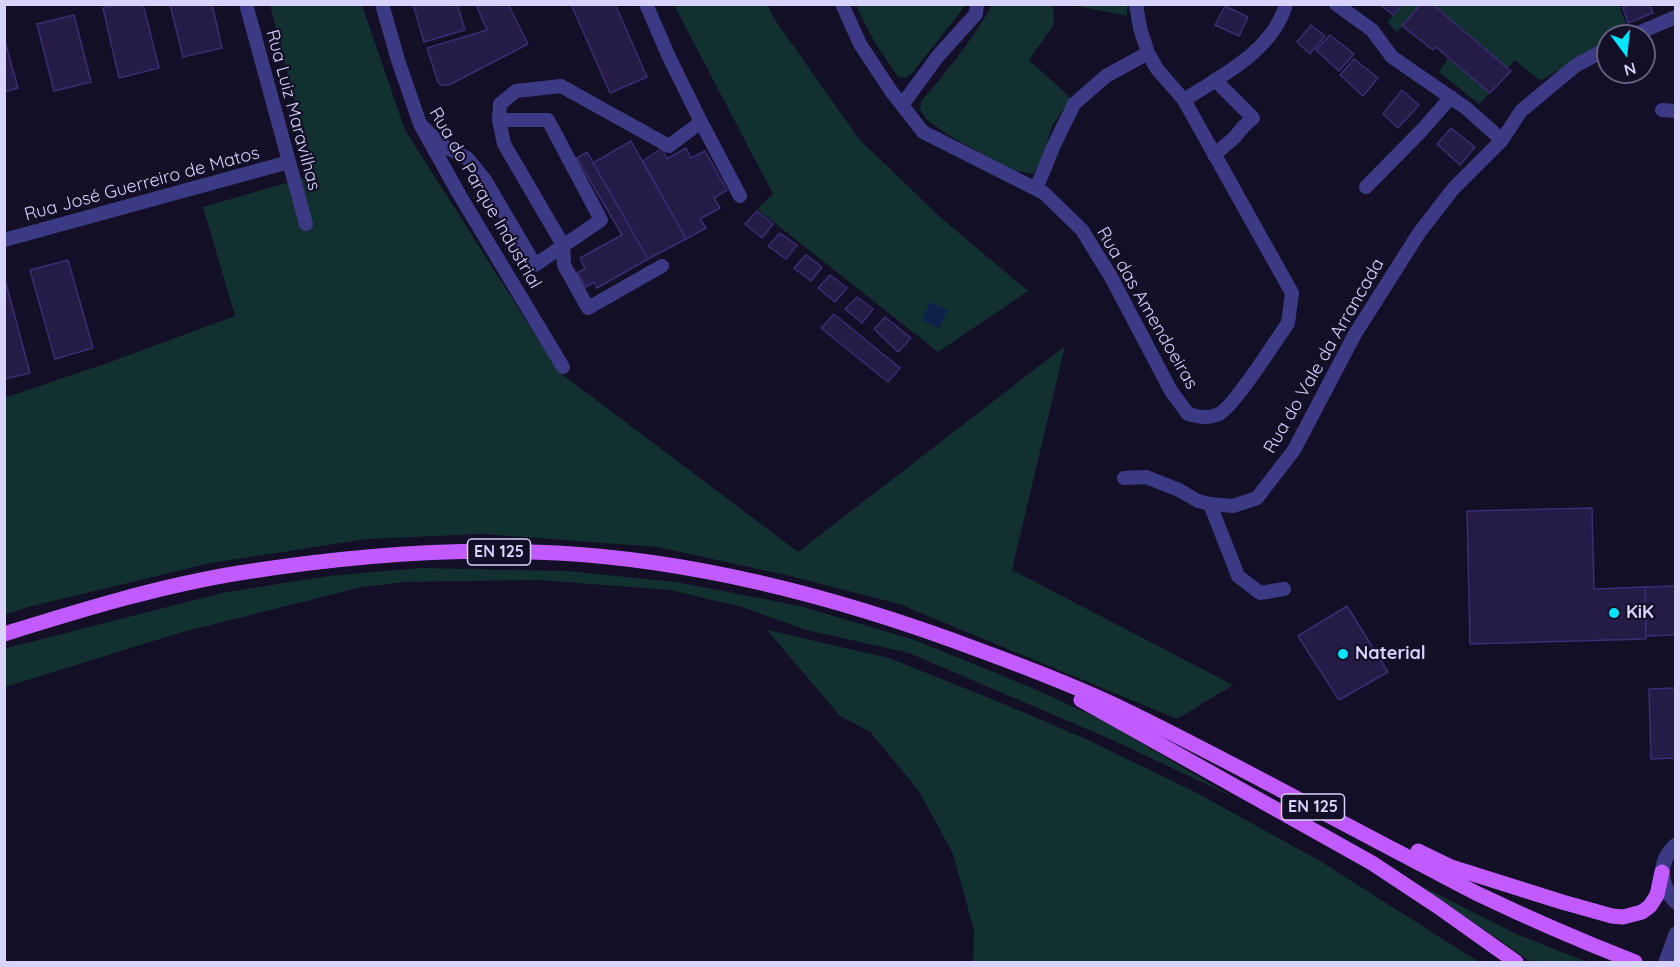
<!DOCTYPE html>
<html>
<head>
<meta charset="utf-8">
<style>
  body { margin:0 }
  #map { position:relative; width:1680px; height:967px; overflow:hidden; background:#130f26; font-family:Quicksand,sans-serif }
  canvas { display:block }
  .frame { position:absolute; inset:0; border:6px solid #d9d4ff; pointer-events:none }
  .north { position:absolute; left:1596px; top:24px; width:60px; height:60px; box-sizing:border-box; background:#130f26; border:2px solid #625e7d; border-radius:50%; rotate:165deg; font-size:16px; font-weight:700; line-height:24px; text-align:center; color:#d9d4ff }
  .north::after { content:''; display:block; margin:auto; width:21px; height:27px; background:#00e5ff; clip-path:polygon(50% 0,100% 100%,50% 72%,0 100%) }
</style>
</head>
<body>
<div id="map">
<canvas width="1680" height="967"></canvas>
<div class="frame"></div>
<div class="north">N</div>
</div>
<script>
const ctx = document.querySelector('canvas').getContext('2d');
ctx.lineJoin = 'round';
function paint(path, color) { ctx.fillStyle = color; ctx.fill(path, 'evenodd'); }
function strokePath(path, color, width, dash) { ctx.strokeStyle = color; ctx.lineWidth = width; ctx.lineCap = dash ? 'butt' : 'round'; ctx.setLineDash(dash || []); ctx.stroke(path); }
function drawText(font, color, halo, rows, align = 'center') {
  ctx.font = font + ' Quicksand,sans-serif'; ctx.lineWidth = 4.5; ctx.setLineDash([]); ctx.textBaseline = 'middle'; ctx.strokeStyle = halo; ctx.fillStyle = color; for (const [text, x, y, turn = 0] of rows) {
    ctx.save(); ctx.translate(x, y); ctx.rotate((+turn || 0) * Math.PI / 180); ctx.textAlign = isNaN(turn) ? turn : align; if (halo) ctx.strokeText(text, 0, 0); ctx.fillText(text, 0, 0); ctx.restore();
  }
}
paint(new Path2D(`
  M270,5H362L405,130L559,372L798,552L1065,346L1012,570L1233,685L1177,719L899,604L790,576L658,547L482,534L367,539L211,563L28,607L5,615L4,398L110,362L235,316L203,207L314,175Z
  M674,5H768L773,17L859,139L940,217L1028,291L938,352L757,209L773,194Z
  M856,5H964L962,10L912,73L906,78L898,77C882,54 867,31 856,5Z
  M991,5H1053L1054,24L1029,60L1071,98L1052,126L1040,163L1033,174L1012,170L950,136L926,119L920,109L921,101C947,72 970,42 990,9Z
  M1072,5H1127V16Z
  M1403,5H1421L1397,32L1387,22Z
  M1432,5H1622H1620V9L1629,30L1627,36H1608V44L1580,57L1542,80L1538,79L1515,60L1508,68Z
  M1448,58L1490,93L1479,104L1439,72Z
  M421,568L567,571L676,582L800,606L915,640L1037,690L1102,720L1233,797L1117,742L909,653L806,630L742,607L670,590L538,580L403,582L362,587L179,633L5,687L4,649L11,647L222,593L328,576Z
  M767,630L889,658L1004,704L1088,740L1197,793L1320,861L1479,962H973L974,930L953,854L919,791L870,732L840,716Z
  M1418,884L1516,934L1587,962H1531Z`), '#12302f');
paint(new Path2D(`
  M930,302L948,310L939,329L922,320Z`), '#0c2248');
const building = new Path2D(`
  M117,4H143L159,68L119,78L103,8Z
  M170,4H212L222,48L183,57Z
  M413,4H457L465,30L424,42Z
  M482,4H508L528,44L449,85H441L438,82L427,48L487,30L477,7Z
  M571,4H615L647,77L610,93Z
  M1379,4H1403L1393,15Z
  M1421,4H1432L1511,71L1490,93L1436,47L1433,50L1402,26Z
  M1630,4H1649L1653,13L1628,23L1623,8Z
  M1225,6L1248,17L1239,36L1215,25Z
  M74,15L91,82L54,91L37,24Z
  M1311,25L1325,36L1310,54L1297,42Z
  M1330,35L1354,54L1339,71L1316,50Z
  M4,38L18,88L4,92Z
  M1644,49L1652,63L1644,67Z
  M1354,59L1378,78L1363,96L1340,75Z
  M1402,90L1419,105L1398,128L1383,114Z
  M1451,128L1475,147L1460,165L1437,144Z
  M631,141L686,239L648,259L593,163Z
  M662,148L667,159L686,148L691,158L705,151L727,190L714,198L720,208L700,219L706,228L686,239L643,161Z
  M587,152L648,259L597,288L594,282L586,287L577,273L585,269L580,258L622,235L577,158Z
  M757,211L773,224L762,238L745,224Z
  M780,233L797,245L786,259L768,246Z
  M806,255L822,267L811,281L794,268Z
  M68,260L93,348L55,359L30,270Z
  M830,275L847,288L835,302L818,288Z
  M4,276L30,373L4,379Z
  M857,297L873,309L862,323L845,309Z
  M834,314L900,368L888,382L821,328Z
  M885,317L911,338L898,352L874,329Z
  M1592,508L1594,589L1645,587L1646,639L1470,644L1467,511Z
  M1676,586V635L1646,636L1645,587Z
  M1347,606L1388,672L1339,700L1298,636Z
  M1676,688V758L1651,759L1649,689Z`);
paint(building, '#241b47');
strokePath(building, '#3b2d73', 1.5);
strokePath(new Path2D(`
  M246,4L306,224
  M382,4L398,60L420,124L459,194L563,367
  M646,4L669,57L701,122
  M842,4L860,44L891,91L923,132L1044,193L1082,230L1111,277L1171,391L1188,414C1199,417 1208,419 1219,414C1233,407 1271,348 1282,332L1288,323L1292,293L1184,100L1157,69L1148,53L1140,28L1136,4
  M1336,4L1372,30L1392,57L1466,108L1502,140
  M1631,36L1676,17
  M1184,100C1221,76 1273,51 1286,4
  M902,105L938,56L976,14L977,4
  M1662,110L1676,111
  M499,120L500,104L516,91L561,86L669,146L701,122L740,196
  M420,124L440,144L467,158L485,180L535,265L601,220L548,120H499L504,144L563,245L564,265L588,308L662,266
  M1214,155L1234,138L1244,126L1253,118L1215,80
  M1366,187L1423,129L1451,97
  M1036,189L1054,145L1074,104L1106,76L1148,53
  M4,240L289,162
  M1124,478L1146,477L1179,490L1198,501L1210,504L1233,506L1257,498L1294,450L1355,334L1419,233L1453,189L1502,140L1521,111L1575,66L1608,48
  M1210,504L1238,576L1260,593L1284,589`), '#3d3a85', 14);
strokePath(new Path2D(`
  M1676,845C1657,862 1659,885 1676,902
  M1666,962L1676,934`), '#3d3a85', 15);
strokePath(new Path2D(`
  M4,634C81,610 159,586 239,573C344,556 452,547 558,553C703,561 844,599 979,650C1028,668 1076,686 1123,709C1216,754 1308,805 1400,853C1425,866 1450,880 1476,893C1528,918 1581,941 1635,962
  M1081,700L1372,863L1437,906L1516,962
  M1418,851L1451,867L1562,902L1612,916L1623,917L1642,912L1650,906L1657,895L1662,872`), '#c25bff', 15);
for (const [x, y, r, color] of [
  [1614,613,6,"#00e5ff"],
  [1343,654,6,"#00e5ff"]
]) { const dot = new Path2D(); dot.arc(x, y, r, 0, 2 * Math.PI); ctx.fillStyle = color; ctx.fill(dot); strokePath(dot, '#130f26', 2); }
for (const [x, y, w] of [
  [499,552,63],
  [1313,807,63]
]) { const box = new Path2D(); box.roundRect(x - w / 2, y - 13, w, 26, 4.5); ctx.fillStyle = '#130f26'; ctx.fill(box); strokePath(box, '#d9d4ff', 1.5); }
drawText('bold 16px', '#d9d4ff', null, [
  ["EN 125",499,552],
  ["EN 125",1313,807]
]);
drawText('18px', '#d9d4ff', '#130f26', [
  ["Rua Luiz Maravilhas",293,110,75],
  ["Rua José Guerreiro de Matos",142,184,-15],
  ["Rua do Parque Industrial",485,198,60],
  ["Rua das Amendoeiras",1147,308,60],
  ["Rua do Vale da Arrancada",1324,356,-60]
]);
drawText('bold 18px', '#d9d4ff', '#130f26', [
  ["KiK",1626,613],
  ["Naterial",1355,654]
], 'left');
</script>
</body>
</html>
